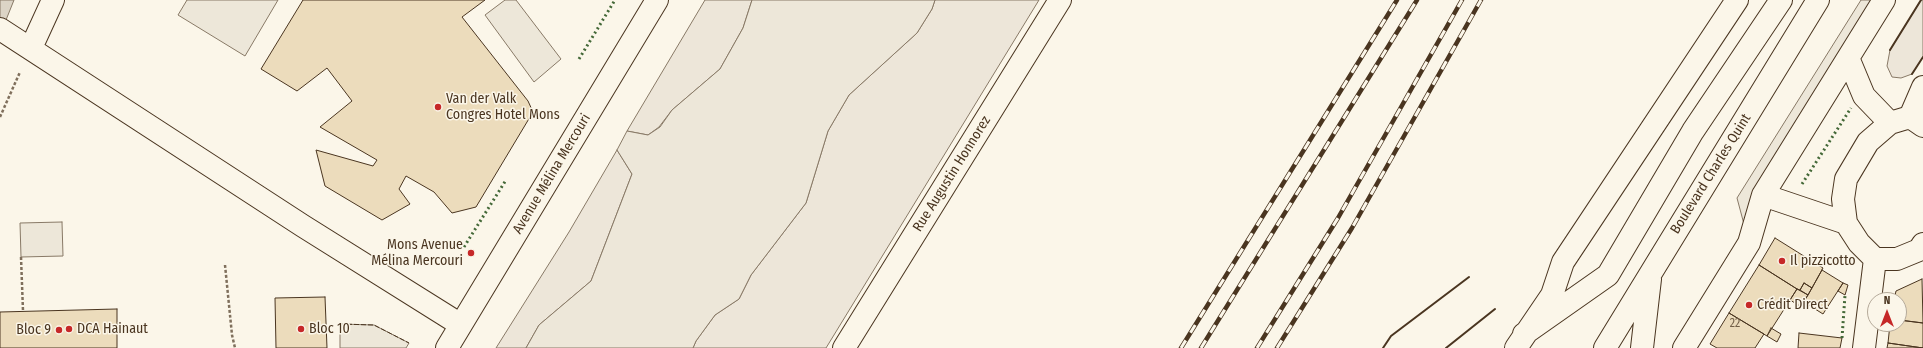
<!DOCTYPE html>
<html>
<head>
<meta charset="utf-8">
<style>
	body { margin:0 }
	#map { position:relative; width:1923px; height:348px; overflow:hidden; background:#fbf6e9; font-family:"Fira Sans Condensed",sans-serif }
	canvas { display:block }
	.north { position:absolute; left:1867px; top:292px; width:40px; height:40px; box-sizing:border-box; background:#fbf6e9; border:1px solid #b4a999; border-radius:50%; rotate:0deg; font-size:11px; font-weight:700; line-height:16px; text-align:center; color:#4a3520 }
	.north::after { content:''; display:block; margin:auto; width:14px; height:18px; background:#c62828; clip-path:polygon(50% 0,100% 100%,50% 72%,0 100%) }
</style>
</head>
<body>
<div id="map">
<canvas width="1923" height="348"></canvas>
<div class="north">N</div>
</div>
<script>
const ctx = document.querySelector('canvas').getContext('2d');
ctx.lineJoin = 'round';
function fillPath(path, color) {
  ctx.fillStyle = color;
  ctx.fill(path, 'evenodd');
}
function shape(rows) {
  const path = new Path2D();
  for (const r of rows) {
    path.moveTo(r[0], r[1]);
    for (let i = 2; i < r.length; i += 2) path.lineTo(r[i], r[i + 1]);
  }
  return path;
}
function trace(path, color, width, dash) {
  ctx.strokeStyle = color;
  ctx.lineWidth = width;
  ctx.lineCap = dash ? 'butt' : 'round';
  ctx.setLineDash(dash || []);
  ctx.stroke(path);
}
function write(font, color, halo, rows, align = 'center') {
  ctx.font = font + ' "Fira Sans Condensed",sans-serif';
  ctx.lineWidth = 3;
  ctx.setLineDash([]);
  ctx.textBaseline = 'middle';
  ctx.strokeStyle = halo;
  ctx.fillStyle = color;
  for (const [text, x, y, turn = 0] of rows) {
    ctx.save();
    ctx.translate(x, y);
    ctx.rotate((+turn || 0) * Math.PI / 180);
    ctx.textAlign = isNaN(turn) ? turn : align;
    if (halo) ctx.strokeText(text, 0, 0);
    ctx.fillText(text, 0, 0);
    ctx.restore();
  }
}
const green = shape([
	[705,0,752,0,743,28,720,69,672,110,659,127,648,135,627,131,705,0],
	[935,0,1039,0,826,348,693,348,696,341,715,315,739,299,751,275,806,203,828,131,849,95,917,33,932,9,935,0],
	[1921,0,1923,0,1923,57,1912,74,1901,78,1892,77,1887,66,1890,50,1921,0],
	[617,150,632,174,591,281,539,325,526,348,496,348,569,232,617,150]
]);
const parking = shape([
	[187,0,278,0,245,56,178,15,187,0],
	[505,0,516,0,561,59,534,82,485,15,505,0],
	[752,0,935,0,932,9,917,33,849,95,828,131,806,203,751,275,739,299,715,315,696,341,693,348,526,348,539,325,591,281,632,174,617,150,627,131,648,135,660,127,672,110,720,69,743,28,752,0],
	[1861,0,1884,0,1749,243,1737,198,1861,0],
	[62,222,63,256,21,257,20,223,62,222],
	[340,324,374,325,409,343,406,348,340,348,340,324]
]);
const water = shape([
	[0,0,14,0,0,35,0,0]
]);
const building = shape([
	[303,0,485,0,462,17,528,101,533,112,476,207,452,213,434,192,406,176,399,189,410,204,382,220,325,186,316,150,373,166,377,160,320,127,352,101,327,68,297,91,261,69,303,0],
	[1775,238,1823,268,1812,288,1804,283,1800,290,1797,289,1759,265,1775,238],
	[1759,265,1797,289,1767,336,1729,313,1759,265],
	[1822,270,1843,283,1823,314,1804,302,1822,270],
	[1922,279,1923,323,1899,320,1899,300,1894,300,1896,291,1922,279],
	[1804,283,1812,288,1808,295,1800,290,1804,283],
	[1843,283,1848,285,1845,295,1838,291,1843,283],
	[1797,289,1808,295,1800,306,1790,300,1797,289],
	[325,297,327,348,276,348,275,298,325,297],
	[117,309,117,348,0,348,0,312,117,309],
	[1729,313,1764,334,1755,348,1717,348,1710,344,1729,313],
	[1899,320,1923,323,1923,348,1888,343,1890,324,1899,324,1899,320],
	[1771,328,1781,334,1777,342,1767,336,1771,328],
	[1799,333,1842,338,1840,348,1798,348,1799,333],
	[1888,343,1923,348,1887,348,1888,343]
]);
const path = shape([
	[0,117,20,72],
	[21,257,23,311],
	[225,265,232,335,235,348]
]);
const minor = shape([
	[0,29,303,226,461,325],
	[31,48,53,0],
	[1849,60,1864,96,1890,123],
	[1910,117,1923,87],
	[1923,126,1910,117,1890,123,1868,142,1846,179,1843,199,1846,223,1859,243,1875,259,1897,259,1919,250,1923,244],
	[1763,195,1846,223],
	[1524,334,1608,275,1693,131,1781,0],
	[447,348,657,0],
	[844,348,1060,0],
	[1516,348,1552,295,1563,262,1737,0],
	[1684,348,1749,243,1763,195,1884,0],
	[1864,348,1875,259]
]);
const highway = shape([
	[1605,348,1818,0],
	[1642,348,1650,279]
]);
const rail = shape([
	[1181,348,1397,0],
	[1201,348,1417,0],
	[1257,348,1338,218,1462,0],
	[1277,348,1352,228,1481,0]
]);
const hedge = shape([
	[579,59,615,0],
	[1802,184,1851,108],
	[464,247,506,180],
	[1842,338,1845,295]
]);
const fence = shape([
	[340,324,374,325,409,343]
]);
const wall = shape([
	[1890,50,1921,0],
	[1912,74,1923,57],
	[1383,348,1391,336,1469,277],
	[1446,348,1495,309]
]);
const markers = [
	[438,107,4,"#c62828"],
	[471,253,4,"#c62828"],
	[1782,261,4,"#c62828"],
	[1749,305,4,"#c62828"],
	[69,329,4,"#c62828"],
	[301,329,4,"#c62828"],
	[59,330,4,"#c62828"]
];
const numberNames = [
	["22",1735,324]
];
const poiNames = [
	["Van der Valk",446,99],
	["Congres Hotel Mons",446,115],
	["Mons Avenue",463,245,"right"],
	["Mélina Mercouri",463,261,"right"],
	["Il pizzicotto",1790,261],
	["Crédit Direct",1757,305],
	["DCA Hainaut",77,329],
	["Bloc 10",309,329],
	["Bloc 9",51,330,"right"]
];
const streetNames = [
	["Avenue Mélina Mercouri",552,174,-59],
	["Rue Augustin Honnorez",952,174,-58],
	["Boulevard Charles Quint",1711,174,-58]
];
fillPath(green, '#ede6d9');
trace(green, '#887966', 1);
fillPath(parking, '#ede7d9');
trace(parking, '#887966', 1);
fillPath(water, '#dcd4c6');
trace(water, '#887966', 1);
fillPath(building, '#ecdcbc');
trace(building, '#4a3520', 1);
trace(minor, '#4a3520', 24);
trace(highway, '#4a3520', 24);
trace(path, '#7f6f5c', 2.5, [3, 2]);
trace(minor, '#fbf6e9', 22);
trace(highway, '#fbf6e9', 22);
trace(rail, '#4a3520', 4.5);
trace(rail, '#fbf6e9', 3, [9]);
trace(hedge, '#436837', 3, [2, 3]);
trace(fence, '#4a3520', 1, [5, 2]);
trace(wall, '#4a3520', 2);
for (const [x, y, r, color] of markers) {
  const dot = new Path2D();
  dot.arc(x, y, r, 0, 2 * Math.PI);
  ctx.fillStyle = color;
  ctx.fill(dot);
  trace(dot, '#fbf6e9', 1.5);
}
write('12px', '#725f47', null, numberNames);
write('14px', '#4a3520', '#fbf6e9', poiNames, 'left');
write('14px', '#4a3520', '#fbf6e9', streetNames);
</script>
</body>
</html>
